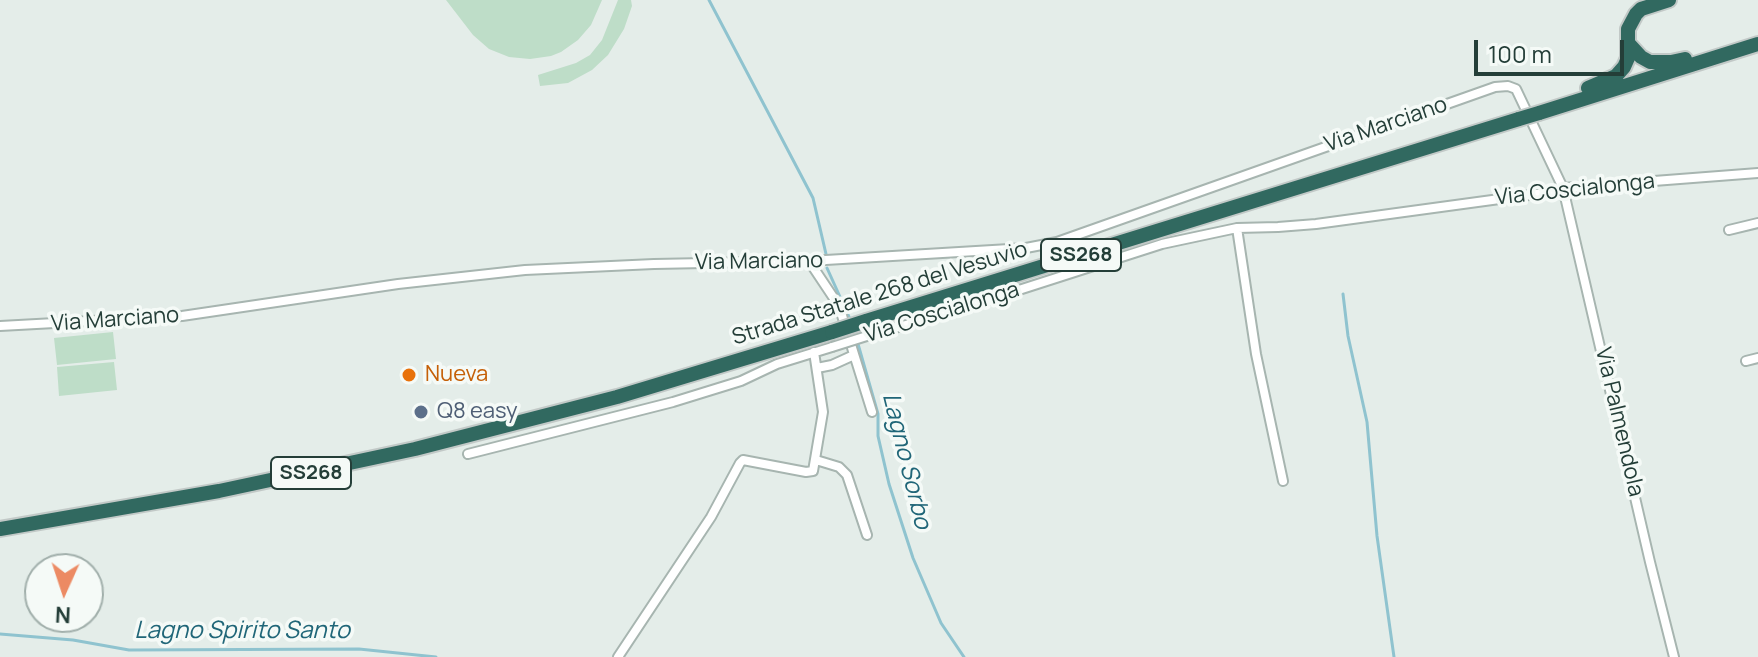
<!DOCTYPE html>
<html>
<head>
<meta charset="utf-8">
<style>
	body { margin:0 }
	#map { position:relative; width:1758px; height:657px; overflow:hidden; background:#e4ede9; font-family:Manrope,sans-serif }
	canvas { display:block }
	.north { position:absolute; left:24px; top:553px; width:80px; height:80px; box-sizing:border-box; background:#f5faf7; border:2px solid #a1afab; border-radius:50%; rotate:183deg; font-size:22px; font-weight:700; line-height:32px; text-align:center; color:#243e38 }
	.north::after { content:''; display:block; margin:auto; width:28px; height:36px; background:#ec8a63; clip-path:polygon(50% 0,100% 100%,50% 72%,0 100%) }
	.scale { position:absolute; left:1474px; top:40px; width:150px; height:36px; box-sizing:border-box; border:4px solid #243e38; border-top:0; padding-left:10px; font-size:24px; line-height:28px; white-space:nowrap; color:#243e38; -webkit-text-stroke:6px #f5faf7; paint-order:stroke }
</style>
</head>
<body>
<div id="map">
<canvas width="1758" height="657"></canvas>
<div class="north">N</div>
<div class="scale">100 m</div>
</div>
<script>
const ctx = document.querySelector('canvas').getContext('2d');
ctx.lineJoin = 'round';
function fillPath(path, color) {
  ctx.fillStyle = color;
  ctx.fill(path, 'evenodd');
}
function shape(rows) {
  const path = new Path2D();
  for (const r of rows) {
    path.moveTo(r[0], r[1]);
    for (let i = 2; i < r.length; i += 2) path.lineTo(r[i], r[i + 1]);
  }
  return path;
}
function trace(path, color, width, dash) {
  ctx.strokeStyle = color;
  ctx.lineWidth = width;
  ctx.lineCap = dash ? 'butt' : 'round';
  ctx.setLineDash(dash || []);
  ctx.stroke(path);
}
function write(font, color, halo, rows, align = 'center') {
  ctx.font = font + ' Manrope,sans-serif';
  ctx.lineWidth = 7;
  ctx.setLineDash([]);
  ctx.textBaseline = 'middle';
  ctx.strokeStyle = halo;
  ctx.fillStyle = color;
  for (const [text, x, y, turn = 0] of rows) {
    ctx.save();
    ctx.translate(x, y);
    ctx.rotate((+turn || 0) * Math.PI / 180);
    ctx.textAlign = isNaN(turn) ? turn : align;
    if (halo) ctx.strokeText(text, 0, 0);
    ctx.fillText(text, 0, 0);
    ctx.restore();
  }
}
const green = shape([
	[446,0,602,0,591,25,578,40,561,52,551,56,530,59,509,57,489,49,473,35],
	[618,0,631,0,632,6,624,29,608,55,592,70,568,83,540,86,538,75,576,63,590,55,602,40],
	[113,332,116,359,57,365,54,338],
	[114,362,117,390,59,396,57,367]
]);
const stream = shape([
	[709,0,813,198,826,254],
	[827,268,850,319],
	[1343,294,1348,336,1367,422,1377,536,1394,657],
	[854,330,878,414,878,436,889,484,913,558,941,623,964,657],
	[0,634,73,640,129,650,359,649,436,657]
]);
const street = shape([
	[1237,228,1256,354,1283,481],
	[1729,230,1758,223],
	[809,261,839,306,872,412],
	[0,326,182,316,398,284,525,270,654,264,809,261,1026,248,1057,242,1495,87,1508,86,1516,89,1563,188,1650,562,1674,657],
	[870,335,941,315,1162,244,1237,228,1278,227,1316,224,1551,192,1563,188,1758,173],
	[1746,361,1758,358],
	[817,368,832,365,854,355],
	[468,454,673,402,741,381,777,364,832,347],
	[816,460,839,467,847,475,867,535],
	[618,657,711,517,740,463,743,460,806,472,813,471,823,412,814,352]
]);
const highway = shape([
	[1629,44,1641,57,1650,62,1671,62,1685,59],
	[1588,88,1616,76,1624,67,1628,58,1628,29,1636,14,1641,9,1669,0],
	[1539,113,1758,44],
	[866,321,1519,119],
	[0,529,219,491,415,449,617,397,832,332]
]);
const streetBridge = shape([
	[832,347,870,335]
]);
const highwayBridge = shape([
	[1519,119,1539,113],
	[832,332,866,321]
]);
const markers = [
	[409,375,8,"#e8710a"],
	[421,412,8,"#5c6f8a"]
];
const shields = [
	[1081,255,80],
	[311,473,80]
];
const shieldNames = [
	["SS268",1081,255],
	["SS268",311,473]
];
const streetNames = [
	["Via Marciano",1386,125,-19],
	["Via Coscialonga",1575,190,-6],
	["Via Marciano",759,262,-1],
	["Strada Statale 268 del Vesuvio",880,294,-17],
	["Via Coscialonga",942,313,-17],
	["Via Marciano",115,320,-4],
	["Via Palmendola",1619,422,77]
];
const foodNames = [
	["Nueva",425,375]
];
const serviceNames = [
	["Q8 easy",437,412]
];
const waterNames = [
	["Lagno Sorbo",906,461,76],
	["Lagno Spirito Santo",242,631]
];
fillPath(green, '#beddc8');
trace(stream, '#8fc3cf', 3);
trace(street, '#a7b5b0', 12);
trace(highway, '#c2c9c7', 18);
trace(street, '#fff', 8);
trace(highway, '#316960', 14);
trace(streetBridge, '#a7b5b0', 12, []);
trace(highwayBridge, '#c2c9c7', 18, []);
trace(streetBridge, '#fff', 8);
trace(highwayBridge, '#316960', 14);
for (const [x, y, r, color] of markers) {
  const dot = new Path2D();
  dot.arc(x, y, r, 0, 2 * Math.PI);
  ctx.fillStyle = color;
  ctx.fill(dot);
  trace(dot, '#f5faf7', 3);
}
for (const [x, y, w] of shields) {
  const box = new Path2D();
  box.roundRect(x - w / 2, y - 16, w, 32, 6);
  ctx.fillStyle = '#f5faf7';
  ctx.fill(box);
  trace(box, '#243e38', 2);
}
write('bold 20px', '#243e38', null, shieldNames);
write('22px', '#243e38', '#f5faf7', streetNames);
write('22px', '#c56008', '#f5faf7', foodNames, 'left');
write('22px', '#4e5e75', '#f5faf7', serviceNames, 'left');
write('italic 24px', '#206678', '#f5faf7', waterNames);
</script>
</body>
</html>
